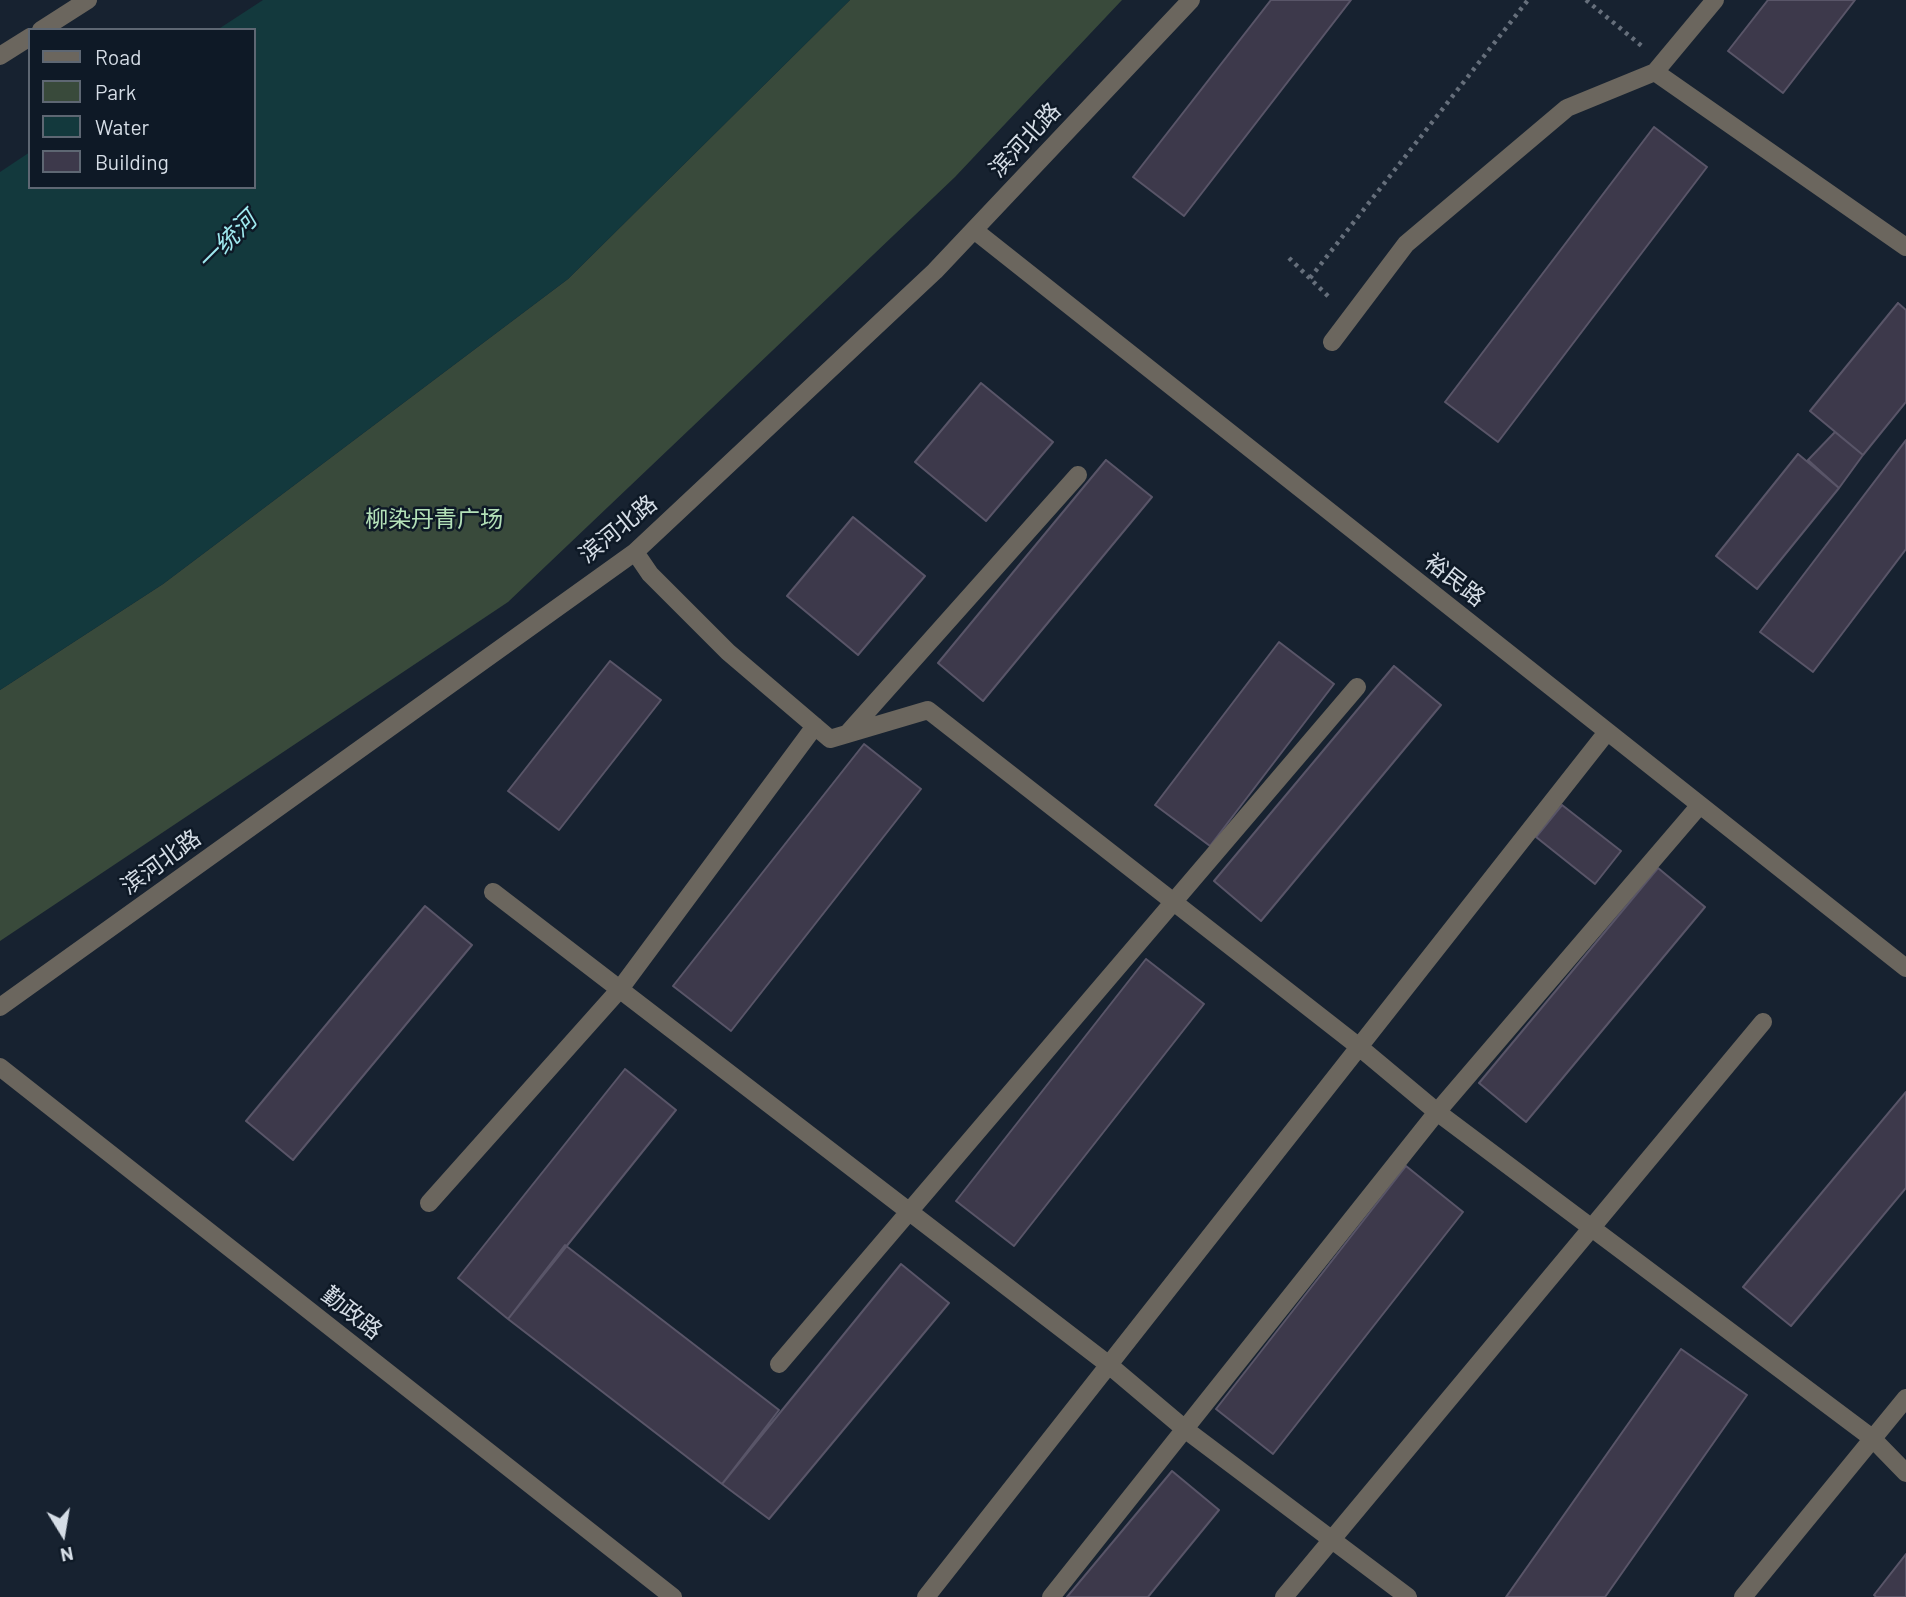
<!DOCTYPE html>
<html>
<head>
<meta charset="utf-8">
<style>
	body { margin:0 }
	#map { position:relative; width:1906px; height:1597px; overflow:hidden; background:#172230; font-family:Barlow,sans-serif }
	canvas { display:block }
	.legend { position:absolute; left:28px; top:28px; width:228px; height:161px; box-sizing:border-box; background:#0e1926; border:2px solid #5e6773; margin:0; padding:9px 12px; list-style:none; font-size:21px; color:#d5dde6 }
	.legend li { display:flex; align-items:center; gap:14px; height:35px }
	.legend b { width:35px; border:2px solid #5e6773 }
	.north { position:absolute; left:28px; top:1499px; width:70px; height:70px; -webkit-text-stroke:5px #0e1926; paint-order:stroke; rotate:169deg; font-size:19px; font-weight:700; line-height:28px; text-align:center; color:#d5dde6 }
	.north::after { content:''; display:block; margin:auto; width:24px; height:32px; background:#d5dde6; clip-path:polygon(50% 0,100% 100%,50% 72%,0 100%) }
</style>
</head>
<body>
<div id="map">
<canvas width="1906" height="1597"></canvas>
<ul class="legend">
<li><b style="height:9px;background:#6b665e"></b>Road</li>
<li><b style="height:19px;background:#394a3b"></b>Park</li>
<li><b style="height:19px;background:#13393d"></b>Water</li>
<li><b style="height:19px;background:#3d394b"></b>Building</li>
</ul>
<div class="north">N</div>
</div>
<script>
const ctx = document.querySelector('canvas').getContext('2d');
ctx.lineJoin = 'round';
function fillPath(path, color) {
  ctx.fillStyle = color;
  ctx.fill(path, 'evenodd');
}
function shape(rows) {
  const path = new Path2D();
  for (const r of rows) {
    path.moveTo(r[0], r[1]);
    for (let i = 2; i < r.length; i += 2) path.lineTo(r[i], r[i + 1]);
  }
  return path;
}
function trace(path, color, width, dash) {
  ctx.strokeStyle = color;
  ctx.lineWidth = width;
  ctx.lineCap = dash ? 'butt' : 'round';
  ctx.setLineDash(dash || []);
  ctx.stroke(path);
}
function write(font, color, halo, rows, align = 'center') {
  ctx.font = font + ' Barlow,"Noto Sans SC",sans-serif';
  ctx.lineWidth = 5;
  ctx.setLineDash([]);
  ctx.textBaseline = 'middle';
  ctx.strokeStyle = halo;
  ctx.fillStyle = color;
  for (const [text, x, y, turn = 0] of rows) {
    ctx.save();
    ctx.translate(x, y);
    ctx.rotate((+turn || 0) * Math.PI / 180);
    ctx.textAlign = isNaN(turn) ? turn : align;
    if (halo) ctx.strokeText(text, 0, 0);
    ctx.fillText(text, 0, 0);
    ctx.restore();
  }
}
const green = shape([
	[850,0,1122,0,955,177,508,602,0,941,0,690,163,584,568,279]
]);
const water = shape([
	[263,0,850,0,568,279,163,584,0,690,0,172,30,152,30,187,254,187,254,30,217,30]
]);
const building = shape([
	[1271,0,1351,0,1184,216,1133,177,1271,0],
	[1768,0,1855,0,1783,93,1728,51,1768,0],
	[1654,127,1707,167,1498,442,1445,402,1654,127],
	[1898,303,1906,310,1906,402,1863,455,1810,411,1898,303],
	[981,383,1053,442,986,521,915,462,981,383],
	[1835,432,1863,455,1839,488,1808,460,1835,432],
	[1906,440,1906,549,1813,672,1760,632,1906,440],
	[1798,454,1839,488,1757,589,1716,556,1798,454],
	[1106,460,1152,497,983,701,938,663,1106,460],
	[853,517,925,576,858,655,787,596,853,517],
	[1279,642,1334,684,1210,846,1155,805,1279,642],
	[610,661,661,700,559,830,508,791,610,661],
	[1394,666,1441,705,1261,921,1214,881,1394,666],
	[864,744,921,789,731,1031,673,986,864,744],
	[1562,805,1621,851,1595,884,1536,837,1562,805],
	[1658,868,1705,907,1526,1122,1479,1083,1658,868],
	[425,906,472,945,293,1160,246,1121,425,906],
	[1146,959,1204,1004,1014,1246,956,1201,1146,959],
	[625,1069,676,1110,508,1319,458,1278,625,1069],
	[1906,1092,1906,1188,1791,1326,1743,1287,1906,1092],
	[1406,1166,1463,1212,1273,1454,1216,1409,1406,1166],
	[565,1245,779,1410,722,1484,508,1319,565,1245],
	[901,1264,949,1303,769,1519,722,1484,901,1264],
	[1681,1349,1747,1395,1605,1597,1506,1597,1681,1349],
	[1172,1471,1219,1510,1148,1597,1067,1597,1172,1471],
	[1906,1554,1906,1597,1876,1597,1874,1595,1906,1554]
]);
const path = shape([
	[1586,0,1643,47],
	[1289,258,1330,298],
	[1310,278,1528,0]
]);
const minor = shape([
	[41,30,88,0],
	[0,56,30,37],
	[1655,72,1906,247],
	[974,230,1906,968],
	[1332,342,1406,244,1567,108,1655,72,1715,0],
	[635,552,650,574,728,652,830,739,928,710,1358,1046,1437,1112,1872,1438,1906,1473],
	[847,734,1078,475],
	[493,892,1109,1365,1186,1430,1408,1597],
	[0,1007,635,552,935,271,1191,0],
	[0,1067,673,1597],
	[429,1203,620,989,815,726],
	[779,1364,1357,687],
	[926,1597,1607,732],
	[1051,1597,1437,1112,1700,805],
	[1284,1597,1763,1022],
	[1743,1597,1906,1398]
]);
const streetNames = [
	["滨河北路",1025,140,-47],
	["滨河北路",618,529,-39],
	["裕民路",1455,580,38],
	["滨河北路",161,862,-36],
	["勤政路",352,1313,38]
];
const parkNames = [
	["柳染丹青广场",434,519]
];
const waterNames = [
	["一统河",227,241,-45]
];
fillPath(green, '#394a3b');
fillPath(water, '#13393d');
fillPath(building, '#3d394b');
trace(building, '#595568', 2);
trace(path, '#666f7b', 4.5, [3.5, 5]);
trace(minor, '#6b665e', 18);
write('23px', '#d5dde6', '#0e1926', streetNames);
write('23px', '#b3e1b8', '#0e1926', parkNames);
write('italic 24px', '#9fe9ef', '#0e1926', waterNames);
</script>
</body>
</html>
